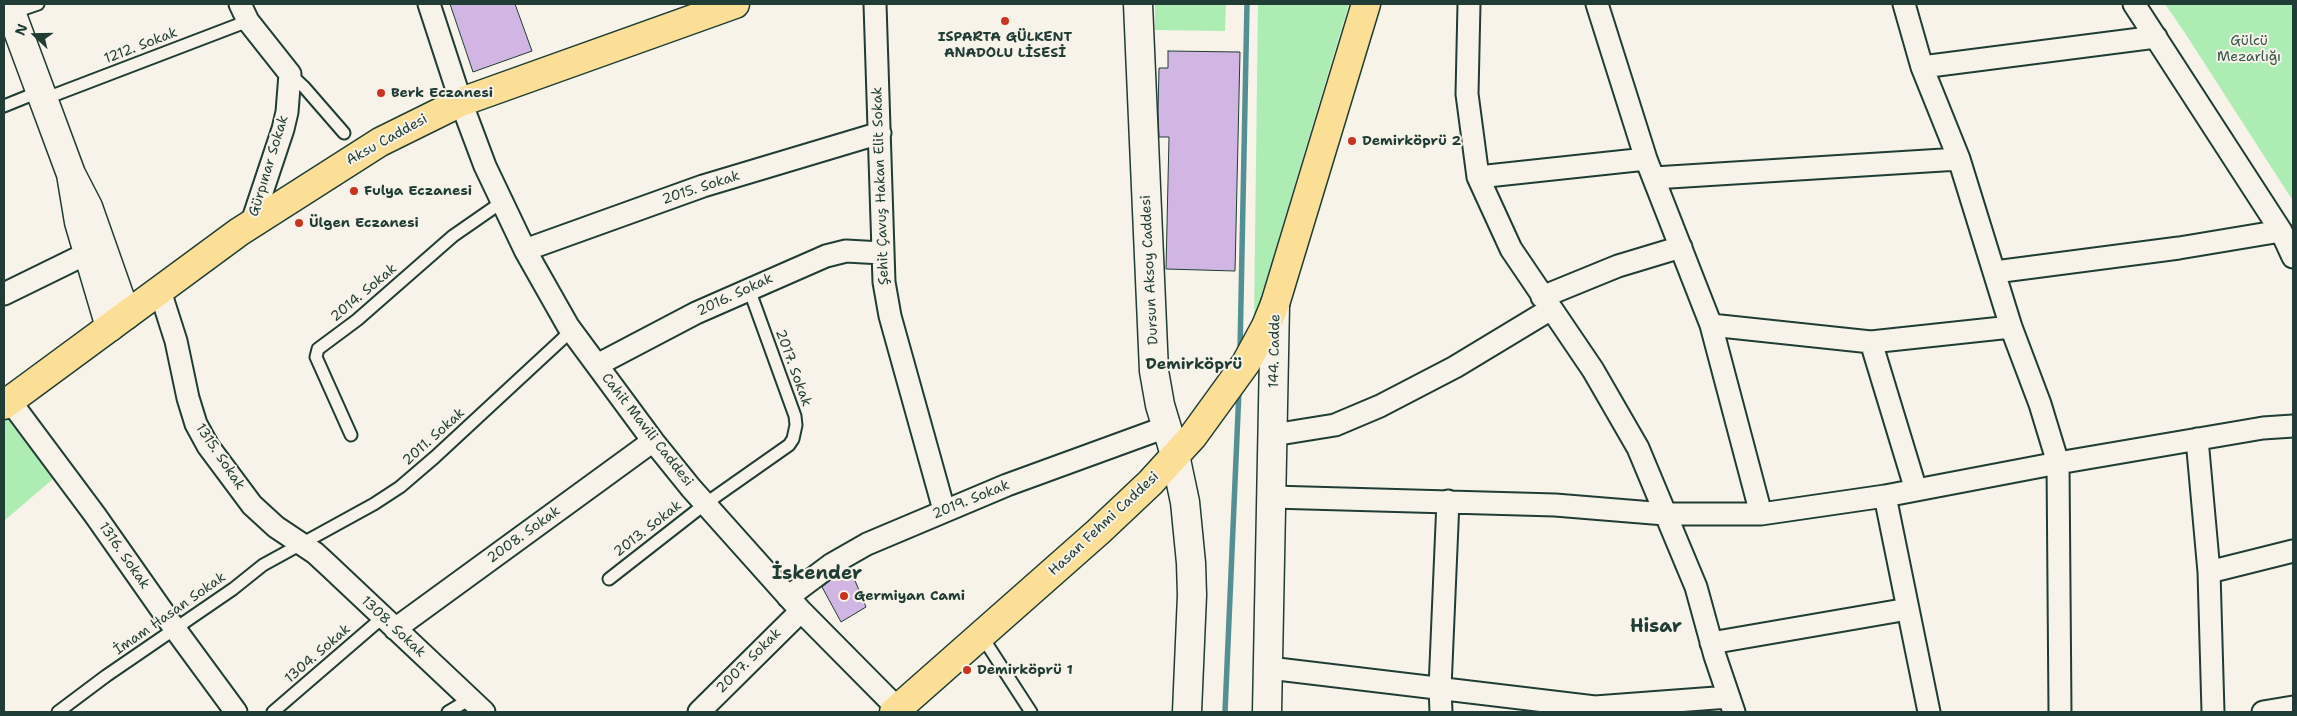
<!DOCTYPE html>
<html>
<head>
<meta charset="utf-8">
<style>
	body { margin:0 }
	#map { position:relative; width:2297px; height:716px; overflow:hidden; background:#f7f3e8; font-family:"Shantell Sans",sans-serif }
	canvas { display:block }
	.frame { position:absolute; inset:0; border:5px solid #1f3d34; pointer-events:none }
	.north { position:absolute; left:10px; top:10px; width:50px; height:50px; -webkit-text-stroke:4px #f7f3e8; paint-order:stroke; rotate:291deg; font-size:14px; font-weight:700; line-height:20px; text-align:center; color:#1f3d34 }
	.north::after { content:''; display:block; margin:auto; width:18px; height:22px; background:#1f3d34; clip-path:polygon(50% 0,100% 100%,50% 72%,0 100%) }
</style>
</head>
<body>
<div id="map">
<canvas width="2297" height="716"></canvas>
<div class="frame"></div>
<div class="north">N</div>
</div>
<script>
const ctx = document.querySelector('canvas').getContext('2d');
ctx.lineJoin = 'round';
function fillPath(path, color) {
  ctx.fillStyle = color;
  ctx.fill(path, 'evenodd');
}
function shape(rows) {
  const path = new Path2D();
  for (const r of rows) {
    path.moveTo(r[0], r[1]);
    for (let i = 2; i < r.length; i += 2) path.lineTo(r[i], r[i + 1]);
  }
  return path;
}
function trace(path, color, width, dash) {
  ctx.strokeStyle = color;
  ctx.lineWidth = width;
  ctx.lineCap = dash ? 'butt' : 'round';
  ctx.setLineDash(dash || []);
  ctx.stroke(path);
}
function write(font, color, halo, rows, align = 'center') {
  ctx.font = font + ' "Shantell Sans",sans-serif';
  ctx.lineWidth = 4;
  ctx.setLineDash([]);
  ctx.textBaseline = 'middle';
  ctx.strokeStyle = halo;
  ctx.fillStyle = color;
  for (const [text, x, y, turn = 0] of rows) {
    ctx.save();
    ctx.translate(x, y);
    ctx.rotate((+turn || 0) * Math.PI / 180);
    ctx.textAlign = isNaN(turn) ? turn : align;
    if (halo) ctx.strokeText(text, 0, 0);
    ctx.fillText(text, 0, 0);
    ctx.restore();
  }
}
const green = shape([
	[1155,4,1226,4,1225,31,1155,30],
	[1258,4,1349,4,1254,320],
	[2165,4,2293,4,2293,201,2185,33],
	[4,414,53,479,4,521]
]);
const stream = shape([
	[1240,350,1247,4],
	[1225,712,1239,390]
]);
const building = shape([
	[450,4,515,4,532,51,473,72,450,4],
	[1168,51,1240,52,1235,271,1166,269,1169,137,1159,137,1158,112,1159,68,1168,68,1168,51],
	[851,571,866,607,841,622,822,587,832,579,851,571]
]);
const lane = shape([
	[12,13,38,4],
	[290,74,304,87,344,133],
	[44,99,248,21],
	[4,106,41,91],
	[351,435,316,357,318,349,357,320,453,236,502,202],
	[609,579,705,504,789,445,793,439,796,425,795,416,749,289],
	[981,635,1031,712],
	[58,712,106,676,233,589,263,565,374,504,400,487,435,457,571,331],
	[273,712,382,618],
	[448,712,470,699]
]);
const street = shape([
	[240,4,248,21,290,74,287,112,283,129,251,225],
	[429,4,461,102,485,166,525,250,568,326,653,441,691,488,801,611,901,712],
	[875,4,884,282,890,316,944,510],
	[1469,4,1467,94,1478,177,1511,249,1593,370,1638,448,1696,587,1715,656,1734,712],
	[1597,4,1646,159,1711,325,1761,514],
	[1904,4,1922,67,1959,159,2011,327,2040,404,2058,463,2060,712],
	[2134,4,2281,231,2293,257],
	[1922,67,2156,37],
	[1478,177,1646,159],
	[1654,178,1959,159],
	[525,250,703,186,880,133],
	[1995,272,2179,248,2281,231],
	[160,291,176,341,188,398,196,424,208,446,252,505,276,527,315,553,328,565,484,712],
	[4,294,100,247],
	[1542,297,1618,266,1681,247],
	[1711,325,1871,342,2011,327],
	[1871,342,1916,490],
	[597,365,696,313,826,256,846,251,882,253],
	[10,401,95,515,175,629,236,712],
	[1273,435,1335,425,1380,406,1455,367,1551,309],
	[2197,439,2209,572,2213,712],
	[1885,496,1929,712],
	[1272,497,1555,505,1665,514,1761,514,1885,496,2058,463,2263,428,2293,426],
	[2209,572,2293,551],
	[788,597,832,564,867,544,1007,485,1166,427],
	[395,629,653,441],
	[1711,643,1908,609],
	[1269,668,1595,707,1729,697],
	[699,712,801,611],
	[1441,712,1440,688,1448,501],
	[2263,712,2293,707]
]);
const secondary = shape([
	[8,4,71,174],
	[1138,4,1154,371,1160,405,1175,455,1185,502,1191,563,1192,595,1187,712],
	[110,327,79,222,71,174,88,207,126,315],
	[1267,712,1275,304]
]);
const primary = shape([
	[4,405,239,232,380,142,461,102,735,4],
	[894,712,1098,532,1150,483,1193,436,1246,363,1266,326,1275,304,1366,4]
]);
const markers = [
	[1005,21,5,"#c8321e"],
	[381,93,5,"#c8321e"],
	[1352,141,5,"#c8321e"],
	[354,191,5,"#c8321e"],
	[299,223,5,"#c8321e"],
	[844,596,5,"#c8321e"],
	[967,670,5,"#c8321e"]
];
const poiNames = [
	["ISPARTA GÜLKENT",1005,37,"center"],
	["ANADOLU LİSESİ",1005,53,"center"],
	["Berk Eczanesi",391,93],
	["Demirköprü 2",1362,141],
	["Fulya Eczanesi",364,191],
	["Ülgen Eczanesi",309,223],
	["Germiyan Cami",854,596],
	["Demirköprü 1",977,670]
];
const parkNames = [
	["Gülcü",2249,41],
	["Mezarlığı",2249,57]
];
const streetNames = [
	["1212. Sokak",141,46,-21],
	["Aksu Caddesi",387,140,-29],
	["Gürpınar Sokak",269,166,-73],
	["Şehit Çavuş Hakan Elit Sokak",881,186,-92],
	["2015. Sokak",701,188,-18],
	["Dursun Aksoy Caddesi",1150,270,-93],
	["2014. Sokak",364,293,-40],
	["2016. Sokak",735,295,-25],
	["144. Cadde",1275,351,-89],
	["2017. Sokak",793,368,70],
	["Cahit Mavili Caddesi",647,430,52],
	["2011. Sokak",434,437,-42],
	["1315. Sokak",220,457,56],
	["2019. Sokak",971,500,-22],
	["Hasan Fehmi Caddesi",1104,524,-43],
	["2013. Sokak",648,529,-38],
	["2008. Sokak",524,535,-36],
	["1316. Sokak",124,556,55],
	["İmam Hasan Sokak",170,614,-35],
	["1308. Sokak",393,627,43],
	["1304. Sokak",318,654,-41],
	["2007. Sokak",749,661,-45]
];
const quarterNames = [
	["Demirköprü",1194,365]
];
const districtNames = [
	["İskender",817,574],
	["Hisar",1656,627]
];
fillPath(green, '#adedb4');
trace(stream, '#549093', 5.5);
fillPath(building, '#d1b5e2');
trace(building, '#1f3d34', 1);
trace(lane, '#1f3d34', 15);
trace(street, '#1f3d34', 25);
trace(secondary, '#1f3d34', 31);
trace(primary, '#1f3d34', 31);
trace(lane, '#f7f3e8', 11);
trace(street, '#f7f3e8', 21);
trace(secondary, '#f7f3e8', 28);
trace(primary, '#fbdf96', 28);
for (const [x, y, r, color] of markers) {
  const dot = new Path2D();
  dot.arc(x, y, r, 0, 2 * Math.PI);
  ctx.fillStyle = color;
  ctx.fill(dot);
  trace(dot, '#f7f3e8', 2);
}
write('bold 14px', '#1f3d34', '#f7f3e8', poiNames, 'left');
write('14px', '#345747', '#f7f3e8', parkNames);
write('14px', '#1f3d34', '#f7f3e8', streetNames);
write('bold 16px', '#1f3d34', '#f7f3e8', quarterNames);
write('bold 19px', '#1f3d34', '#f7f3e8', districtNames);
</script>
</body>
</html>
